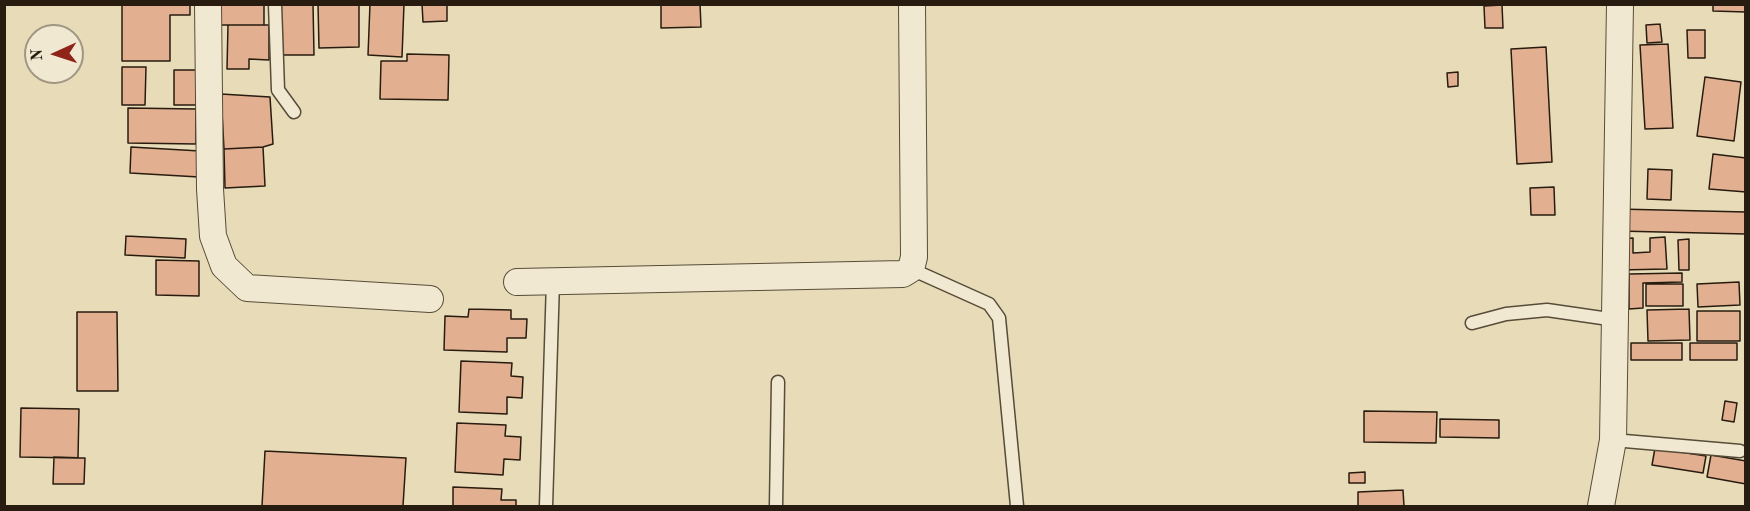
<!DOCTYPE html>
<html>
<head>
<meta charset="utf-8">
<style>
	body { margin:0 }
	#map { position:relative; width:1750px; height:511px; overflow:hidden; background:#e8dcb8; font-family:"Old Standard TT",serif }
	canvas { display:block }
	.frame { position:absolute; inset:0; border:6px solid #271c0f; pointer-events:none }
	.north { position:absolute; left:24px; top:24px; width:60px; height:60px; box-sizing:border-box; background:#f0e8d1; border:2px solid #a09683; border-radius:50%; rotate:267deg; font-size:16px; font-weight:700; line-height:24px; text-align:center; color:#271c0f }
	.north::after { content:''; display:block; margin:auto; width:21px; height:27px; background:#8f2418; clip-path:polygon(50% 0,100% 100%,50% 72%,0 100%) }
</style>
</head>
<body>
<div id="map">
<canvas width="1750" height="511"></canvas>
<div class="frame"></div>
<div class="north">N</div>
</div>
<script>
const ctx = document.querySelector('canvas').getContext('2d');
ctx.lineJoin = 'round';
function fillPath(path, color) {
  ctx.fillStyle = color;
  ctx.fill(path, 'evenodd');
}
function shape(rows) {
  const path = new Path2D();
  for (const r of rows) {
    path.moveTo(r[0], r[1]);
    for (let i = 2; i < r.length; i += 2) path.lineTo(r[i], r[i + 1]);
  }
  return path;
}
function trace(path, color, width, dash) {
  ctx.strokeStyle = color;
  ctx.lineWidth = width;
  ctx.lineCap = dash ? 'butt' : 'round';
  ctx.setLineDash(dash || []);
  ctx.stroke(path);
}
const building = shape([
	[122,4,190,4,190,15,170,15,170,61,122,61,122,4],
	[220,4,264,4,264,25,220,25,220,4],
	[280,4,313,4,314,55,280,55,280,4],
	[318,4,359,4,359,47,319,48,318,4],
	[370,4,404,4,402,57,368,55,370,4],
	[422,4,447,4,447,21,423,22,422,4],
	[661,4,700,4,701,27,661,28,661,4],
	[1713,4,1746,4,1746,12,1713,11,1713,4],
	[1502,5,1503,28,1485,28,1484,6,1502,5],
	[1660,24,1662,42,1647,43,1646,25,1660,24],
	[228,25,269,25,269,60,249,59,249,69,227,69,228,25],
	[1687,30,1705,30,1705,58,1688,58,1687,30],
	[1668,44,1673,128,1645,129,1640,45,1668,44],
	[1546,47,1552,162,1517,164,1511,49,1546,47],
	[407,54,449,55,448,100,380,99,381,61,407,61,407,54],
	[122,67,146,67,145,105,122,105,122,67],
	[174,70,198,70,198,105,174,105,174,70],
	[1458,72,1458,86,1448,87,1447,73,1458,72],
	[1705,77,1741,82,1734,141,1697,136,1705,77],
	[221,94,270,97,273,144,263,147,224,149,221,94],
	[128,108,196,109,196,144,128,143,128,108],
	[131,147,200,151,199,177,130,173,131,147],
	[263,147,265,186,225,188,224,149,263,147],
	[1713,154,1746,158,1746,192,1709,189,1713,154],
	[1648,169,1672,170,1671,200,1647,199,1648,169],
	[1554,187,1555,215,1531,215,1530,188,1554,187],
	[1618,209,1746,212,1746,234,1618,231,1618,209],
	[126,236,186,239,185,258,125,255,126,236],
	[1665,237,1667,269,1619,270,1618,239,1633,238,1633,253,1650,252,1650,238,1665,237],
	[1689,239,1689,270,1679,270,1678,240,1689,239],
	[156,260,199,261,199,296,156,295,156,260],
	[1682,273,1682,282,1643,283,1643,308,1629,309,1629,274,1682,273],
	[1739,282,1740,305,1698,307,1697,284,1739,282],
	[1646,284,1683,284,1683,306,1646,306,1646,284],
	[469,309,511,310,511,319,527,319,526,338,507,338,507,352,444,350,445,316,468,317,469,309],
	[1689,309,1690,340,1648,341,1647,310,1689,309],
	[1697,311,1740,311,1740,341,1697,341,1697,311],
	[77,312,117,312,118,391,77,391,77,312],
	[1631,343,1682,343,1682,360,1631,360,1631,343],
	[1690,343,1737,343,1737,360,1690,360,1690,343],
	[461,361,512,363,511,376,523,377,522,398,507,397,507,414,459,412,461,361],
	[1725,401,1737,403,1734,422,1722,420,1725,401],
	[21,408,79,409,78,458,20,457,21,408],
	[1364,411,1437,412,1436,443,1364,442,1364,411],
	[1440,419,1499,420,1499,438,1440,437,1440,419],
	[457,423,506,425,505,436,521,437,520,460,504,459,503,475,455,472,457,423],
	[1655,448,1706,456,1703,473,1652,465,1655,448],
	[265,451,406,458,403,506,262,506,265,451],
	[1711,455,1746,461,1746,484,1707,477,1711,455],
	[54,457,85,458,84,484,53,484,54,457],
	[1365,472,1365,483,1349,483,1349,473,1365,472],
	[453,487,502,489,501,500,516,500,516,506,453,506,453,487],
	[1403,490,1404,506,1358,506,1358,492,1403,490]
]);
const lane = shape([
	[275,4,278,90,294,112],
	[911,269,989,304,999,318,1017,506],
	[1472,323,1506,314,1547,310,1616,320],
	[1613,440,1740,451],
	[546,506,553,281],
	[776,506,778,382]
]);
const street = shape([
	[208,4,210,189,213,236,224,266,247,288,430,299],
	[517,282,903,274,911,269,914,257,912,4],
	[1601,506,1613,440,1620,4]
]);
fillPath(building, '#e2af90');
trace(building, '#271c0f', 1.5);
trace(lane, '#574c39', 15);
trace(street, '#574c39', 28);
trace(lane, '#f0e8d1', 12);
trace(street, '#f0e8d1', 26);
</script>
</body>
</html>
